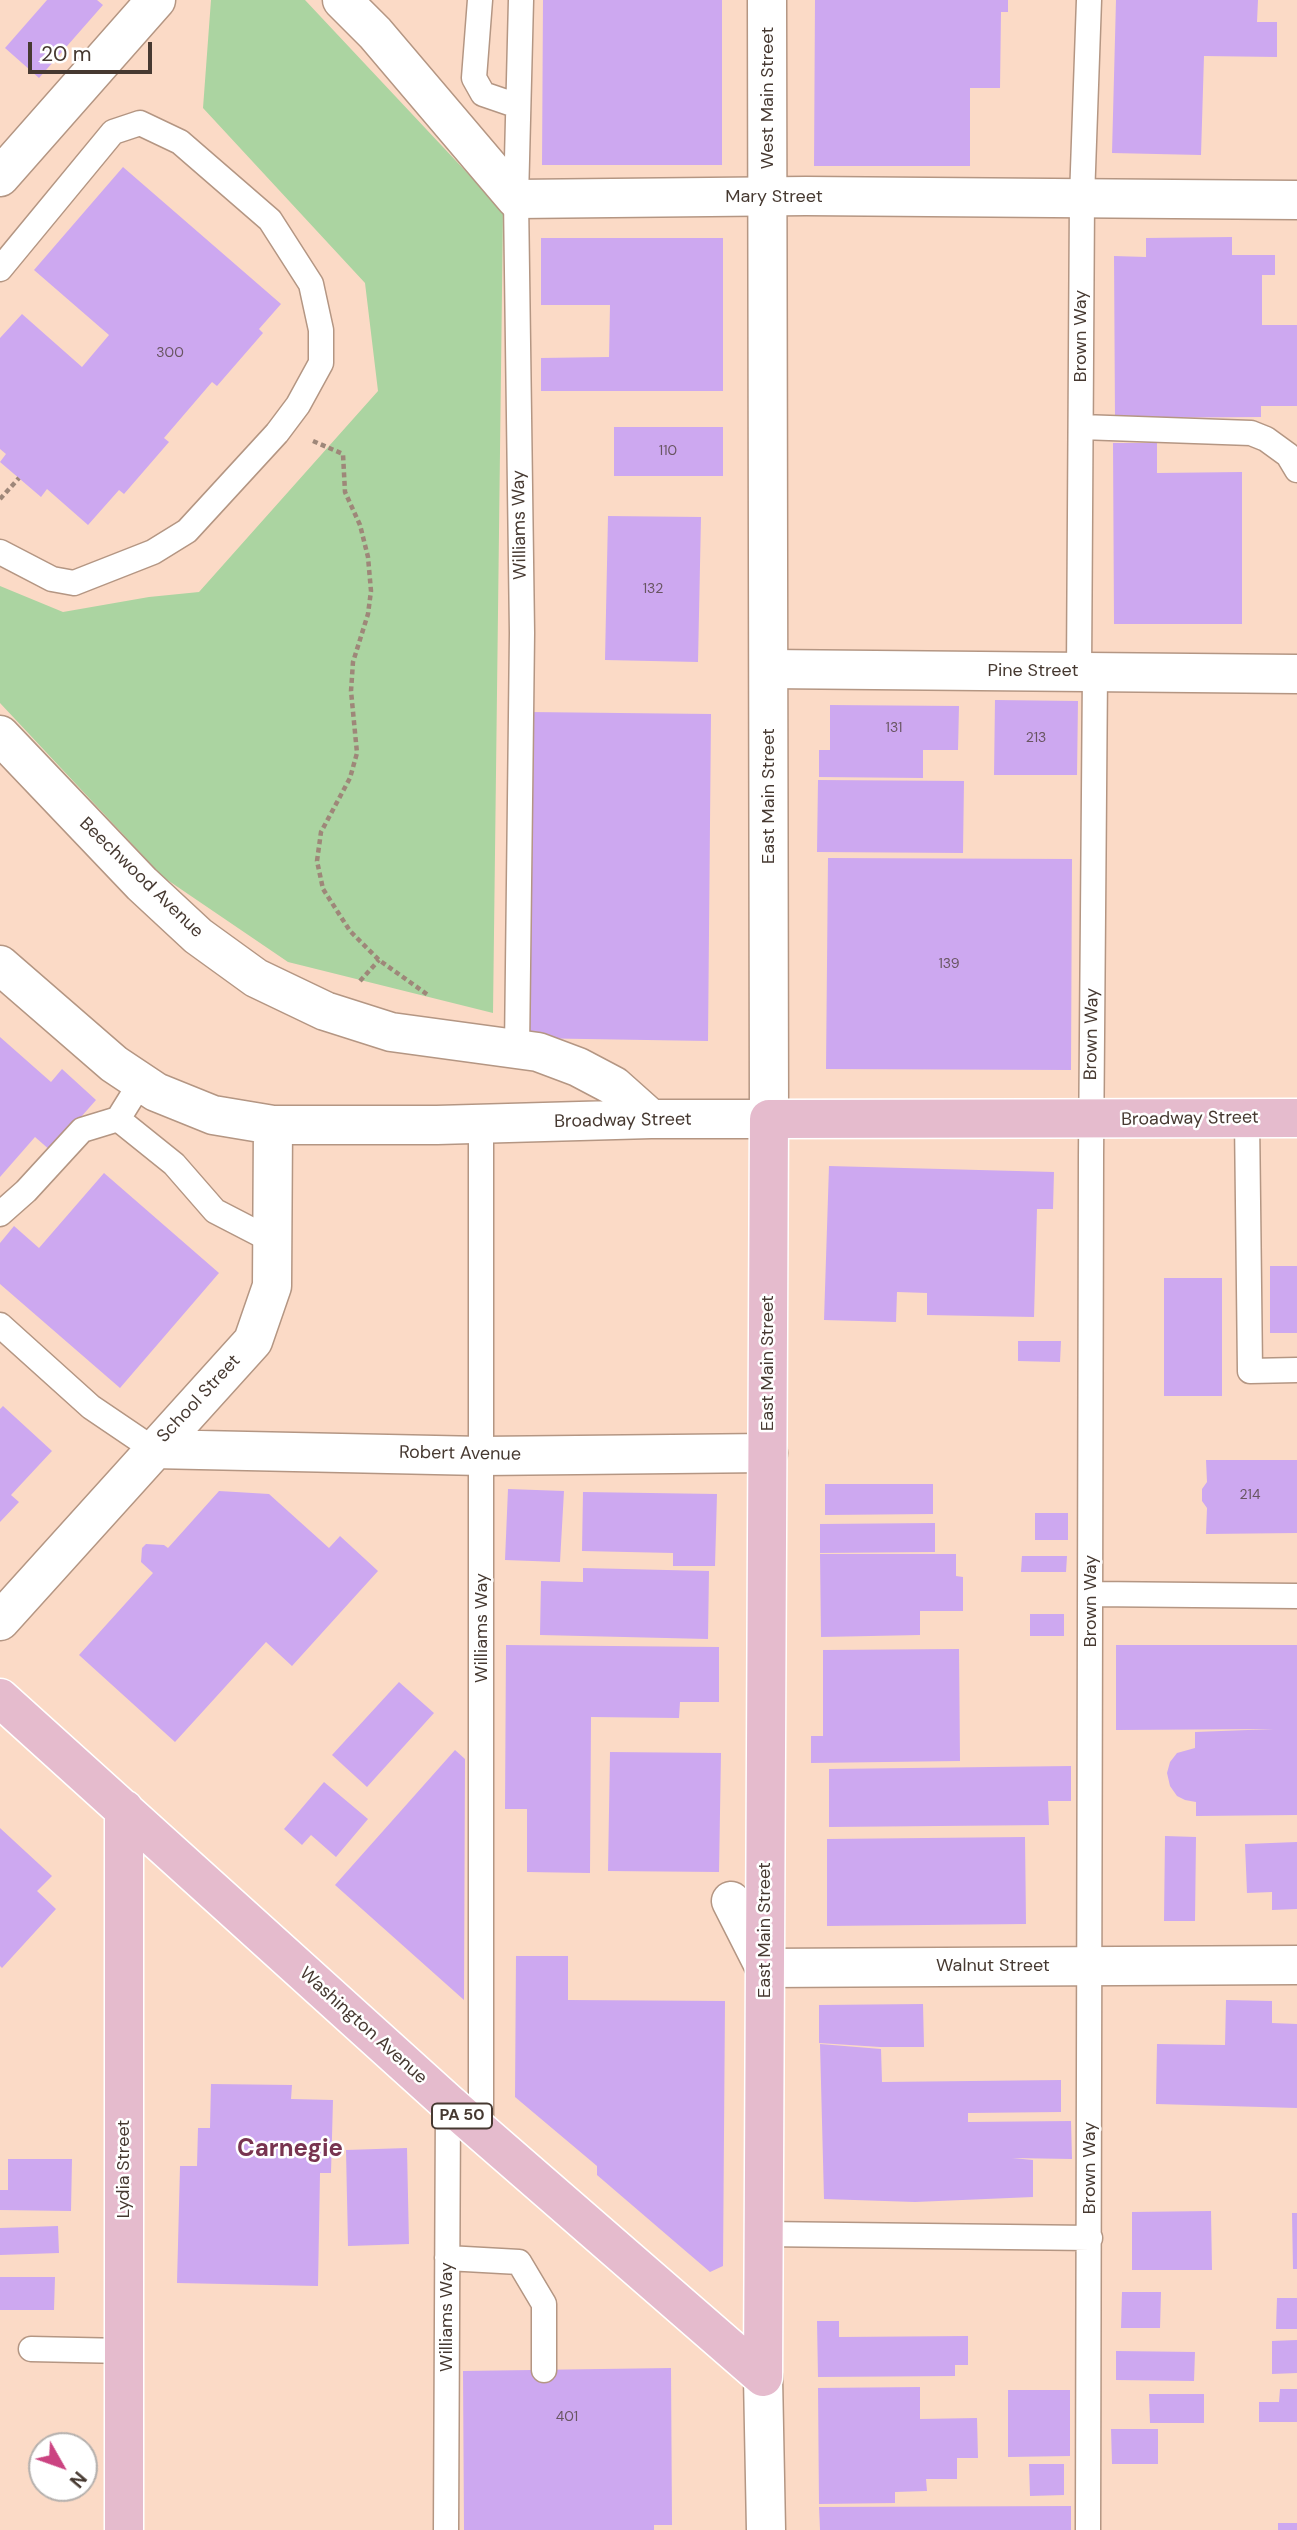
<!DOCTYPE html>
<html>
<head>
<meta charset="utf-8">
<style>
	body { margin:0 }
	#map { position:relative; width:1297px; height:2530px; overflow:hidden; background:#fbdac6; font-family:"DM Sans",sans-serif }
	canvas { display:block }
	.north { position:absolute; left:28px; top:2432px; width:70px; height:70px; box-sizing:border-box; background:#fff; border:2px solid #b5b0ad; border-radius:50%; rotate:130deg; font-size:19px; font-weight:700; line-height:28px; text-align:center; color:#463931 }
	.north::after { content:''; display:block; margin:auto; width:24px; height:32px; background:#cb4381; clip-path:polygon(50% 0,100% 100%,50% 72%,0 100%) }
	.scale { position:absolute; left:28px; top:42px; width:124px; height:32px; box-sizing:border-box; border:4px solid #463931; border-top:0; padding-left:9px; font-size:21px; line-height:24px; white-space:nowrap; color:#463931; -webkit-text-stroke:5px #fff; paint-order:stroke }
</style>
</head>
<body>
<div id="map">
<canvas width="1297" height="2530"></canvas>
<div class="north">N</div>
<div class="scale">20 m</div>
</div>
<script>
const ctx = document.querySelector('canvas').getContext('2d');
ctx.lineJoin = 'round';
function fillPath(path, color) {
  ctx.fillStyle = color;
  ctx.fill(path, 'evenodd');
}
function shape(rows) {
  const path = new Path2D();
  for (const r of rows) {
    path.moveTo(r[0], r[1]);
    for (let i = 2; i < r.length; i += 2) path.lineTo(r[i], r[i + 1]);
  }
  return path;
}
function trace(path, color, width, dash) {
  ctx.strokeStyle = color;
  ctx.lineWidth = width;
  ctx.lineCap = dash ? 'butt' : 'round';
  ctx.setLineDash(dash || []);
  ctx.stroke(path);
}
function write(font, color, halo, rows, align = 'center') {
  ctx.font = font + ' "DM Sans",sans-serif';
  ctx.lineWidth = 5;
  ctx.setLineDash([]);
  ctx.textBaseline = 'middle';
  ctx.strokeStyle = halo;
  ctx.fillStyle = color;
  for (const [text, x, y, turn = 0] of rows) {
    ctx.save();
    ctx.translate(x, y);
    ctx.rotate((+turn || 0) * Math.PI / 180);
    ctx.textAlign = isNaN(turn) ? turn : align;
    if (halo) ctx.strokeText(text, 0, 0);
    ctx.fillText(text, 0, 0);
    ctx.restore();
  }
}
const green = shape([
	[211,0,305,0,503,211,493,1013,288,962,163,877,0,703,0,586,63,612,149,597,199,592,378,391,365,283,203,108]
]);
const building = shape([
	[47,0,97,0,103,5,39,78,5,48],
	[543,0,722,0,722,165,542,165],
	[815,0,1008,0,1008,12,1001,12,1000,88,970,88,970,166,814,166],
	[1116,0,1258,0,1257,22,1277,22,1277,57,1204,56,1201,155,1112,153],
	[123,167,281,304,259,329,263,333,217,386,212,382,164,438,169,442,124,494,119,490,88,525,47,489,41,497,0,462,6,454,0,449,0,338,22,314,82,367,109,335,34,270],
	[1232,237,1232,255,1275,255,1275,275,1262,275,1262,325,1297,325,1297,406,1261,406,1261,417,1115,418,1114,256,1146,257,1146,238],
	[541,238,723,238,723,391,541,391,541,358,609,357,610,305,541,305],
	[614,427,723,427,723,476,614,476],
	[1113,443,1157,443,1157,473,1242,472,1242,624,1114,624],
	[608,516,701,517,698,662,605,660],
	[995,700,1078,701,1077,775,994,775],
	[830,705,959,706,958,750,923,750,923,778,819,777,819,750,830,750],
	[529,712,711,714,708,1041,524,1038],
	[818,780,964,781,963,853,817,852],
	[828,858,1072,859,1071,1070,826,1069],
	[0,1037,51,1082,62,1069,96,1100,51,1151,35,1137,0,1177],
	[829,1166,1054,1172,1053,1209,1037,1209,1034,1317,927,1315,927,1293,897,1292,896,1322,824,1320],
	[104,1173,219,1273,120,1388,0,1284,0,1243,14,1226,39,1248],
	[1270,1266,1297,1266,1297,1333,1270,1333],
	[1164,1278,1222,1278,1222,1396,1164,1396],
	[1018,1341,1061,1341,1060,1362,1018,1361],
	[3,1406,52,1451,11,1495,19,1502,0,1522,0,1409],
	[1206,1460,1297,1460,1297,1533,1206,1534,1207,1508,1202,1501,1202,1489,1207,1482],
	[825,1484,933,1484,933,1514,825,1515],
	[508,1489,564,1491,560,1562,505,1560],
	[219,1491,269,1494,329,1548,340,1536,378,1571,292,1666,266,1642,175,1742,79,1655,153,1573,141,1562,142,1548,146,1544,164,1545,168,1548],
	[583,1492,717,1494,715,1566,673,1566,673,1553,582,1551],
	[1035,1513,1068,1513,1068,1540,1035,1540],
	[935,1523,935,1552,820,1553,820,1524],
	[820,1554,956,1554,956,1576,963,1577,963,1611,920,1611,920,1635,821,1637],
	[1022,1556,1067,1556,1066,1572,1021,1572],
	[583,1568,709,1571,708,1639,540,1635,541,1581,583,1582],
	[1030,1614,1064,1614,1064,1636,1030,1636],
	[506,1645,719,1647,719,1702,680,1702,679,1718,591,1717,590,1873,527,1872,527,1809,505,1809],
	[1116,1645,1297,1645,1297,1815,1196,1816,1196,1802,1185,1800,1177,1796,1170,1786,1167,1773,1170,1762,1177,1753,1195,1748,1195,1732,1274,1729,1116,1730],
	[959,1649,960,1761,811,1763,811,1736,823,1736,823,1650],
	[399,1682,434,1713,367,1787,332,1755],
	[455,1750,465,1759,464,2000,335,1885],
	[610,1752,721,1753,719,1872,608,1871],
	[1071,1766,1071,1801,1048,1801,1049,1825,829,1827,829,1769],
	[324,1782,368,1819,336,1857,311,1835,302,1845,284,1829],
	[0,1828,52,1876,37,1891,56,1909,2,1968,0,1966],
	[1165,1836,1196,1837,1195,1921,1164,1921],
	[1025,1837,1026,1924,827,1926,827,1839],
	[1297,1842,1297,1909,1272,1910,1272,1892,1247,1893,1245,1844],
	[516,1956,568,1956,568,2000,725,2001,723,2266,710,2272,597,2175,597,2166,515,2097],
	[1226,2000,1272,2001,1272,2023,1297,2024,1297,2108,1156,2104,1157,2044,1225,2045],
	[923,2004,924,2047,880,2047,819,2043,819,2005],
	[820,2044,881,2049,882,2082,1061,2080,1061,2112,968,2113,968,2122,1071,2121,1072,2159,1012,2158,1033,2160,1033,2197,915,2202,824,2199],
	[211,2084,292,2085,291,2099,333,2100,331,2173,320,2173,318,2286,177,2283,180,2166,197,2166,198,2128,210,2128],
	[407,2148,409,2244,348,2246,346,2150],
	[8,2159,72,2159,71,2211,0,2210,0,2190,8,2190],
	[1211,2211,1212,2270,1132,2270,1132,2212],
	[1292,2213,1297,2213,1297,2269,1293,2269],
	[58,2226,59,2253,0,2255,0,2228],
	[0,2277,55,2277,54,2310,0,2310],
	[1122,2292,1161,2292,1160,2328,1121,2328],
	[1277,2298,1297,2298,1297,2329,1276,2329],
	[817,2321,839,2321,839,2337,968,2336,968,2365,955,2365,955,2376,818,2377],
	[1297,2340,1297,2373,1272,2374,1272,2341],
	[1116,2351,1195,2352,1194,2381,1116,2380],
	[671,2368,672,2525,654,2525,654,2530,464,2530,463,2371],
	[920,2387,920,2419,977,2418,978,2458,957,2458,957,2479,926,2479,927,2491,895,2492,895,2503,819,2504,818,2388],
	[1280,2389,1297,2389,1297,2422,1259,2422,1259,2402,1279,2402],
	[1008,2390,1070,2390,1070,2456,1008,2457],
	[1149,2394,1204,2394,1204,2423,1150,2423],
	[1111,2429,1158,2429,1158,2464,1112,2464],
	[1029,2464,1064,2464,1064,2495,1030,2496],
	[1071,2506,1071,2530,820,2530,819,2507],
	[1278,2523,1297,2523,1297,2530,1278,2530]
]);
const path = shape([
	[313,441,343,454,345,492,360,525,368,557,371,591,368,614,353,662,351,691,357,753,350,778,321,832,317,861,323,889,350,931,379,960,428,995],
	[0,499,19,478],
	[360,981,379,960]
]);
const service = shape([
	[480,0,474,78,483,94,518,106],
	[0,269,113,132,140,123,180,142,270,220,311,284,321,330,321,363,298,405,277,433,187,531,153,552,74,583,52,579,0,552],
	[1081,427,1251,433,1266,439,1288,455,1297,470],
	[1079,672,1082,198,1089,0],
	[517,1049,522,633,516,199,521,0],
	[1247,1118,1250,1371,1297,1370],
	[118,1119,141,1082],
	[481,1124,481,2132],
	[0,1214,26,1191,82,1130,118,1119,174,1164,215,1211,273,1241],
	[0,1325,91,1407,153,1449],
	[1092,1594,1297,1596],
	[763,2234,1090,2238],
	[447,2258,519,2262,544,2304,544,2370],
	[31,2349,124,2351],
	[446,2530,448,2103],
	[1088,2530,1091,1156,1095,672]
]);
const minor = shape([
	[342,0,375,33,516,199,806,196,1297,200],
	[0,177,156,0],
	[769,669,1297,674],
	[0,735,142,884,198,936,256,978,325,1011,391,1032,538,1052,578,1067,614,1086,651,1119],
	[0,965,114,1064,156,1092,213,1115,273,1125,437,1125,651,1119,769,1119],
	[153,1449,482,1456,768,1453],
	[0,1621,253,1341,272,1286,273,1125],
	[731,1901,765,1968,1297,1965]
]);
const tertiary = shape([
	[767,0,769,1119]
]);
const secondary = shape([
	[763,2377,766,2530]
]);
const primary = shape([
	[0,1698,448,2103,763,2377],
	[763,2377,769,1119,1297,1118],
	[124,2530,124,1809]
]);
const numberNames = [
	["300",170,353],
	["110",668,451],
	["132",653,589],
	["131",894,728],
	["213",1036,738],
	["139",949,964],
	["214",1250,1495],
	["401",567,2417]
];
const shields = [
	[462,2116,60]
];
const shieldNames = [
	["PA 50",462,2116]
];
const streetNames = [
	["West Main Street",768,98,-90],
	["Mary Street",774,197],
	["Brown Way",1081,336,-90],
	["Williams Way",520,525,-91],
	["Pine Street",1033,671],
	["East Main Street",769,796,-90],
	["Beechwood Avenue",141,878,44],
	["Brown Way",1092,1034,-89],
	["Broadway Street",1190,1119,-1],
	["Broadway Street",623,1121,-1],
	["East Main Street",768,1363,-90],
	["School Street",199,1399,-47],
	["Robert Avenue",460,1454,1],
	["Brown Way",1091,1601,-90],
	["Williams Way",482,1628,-90],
	["East Main Street",765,1930,-90],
	["Walnut Street",993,1966],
	["Washington Avenue",363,2026,42],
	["Brown Way",1090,2168,-90],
	["Lydia Street",124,2169,-90],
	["Williams Way",447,2317,-90]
];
const districtNames = [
	["Carnegie",290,2150]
];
fillPath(green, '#abd4a1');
fillPath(building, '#cda8f0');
trace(service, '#b49683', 27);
trace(minor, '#b49683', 41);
trace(tertiary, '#b49683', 41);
trace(secondary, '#b49683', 41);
trace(primary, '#fff', 41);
trace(path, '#9e8779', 4.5, [5, 3.5]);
trace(service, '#fff', 24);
trace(minor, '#fff', 38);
trace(tertiary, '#fff', 38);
trace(secondary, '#fff', 38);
trace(primary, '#e5bbcd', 38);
write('14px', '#685561', null, numberNames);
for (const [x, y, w] of shields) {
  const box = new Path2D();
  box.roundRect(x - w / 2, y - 12.5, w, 25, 5);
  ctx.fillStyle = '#fff';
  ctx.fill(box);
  trace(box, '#463931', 2);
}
write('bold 16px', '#463931', null, shieldNames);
write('18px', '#463931', '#fff', streetNames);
write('bold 24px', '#783450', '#fff', districtNames);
</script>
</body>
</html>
